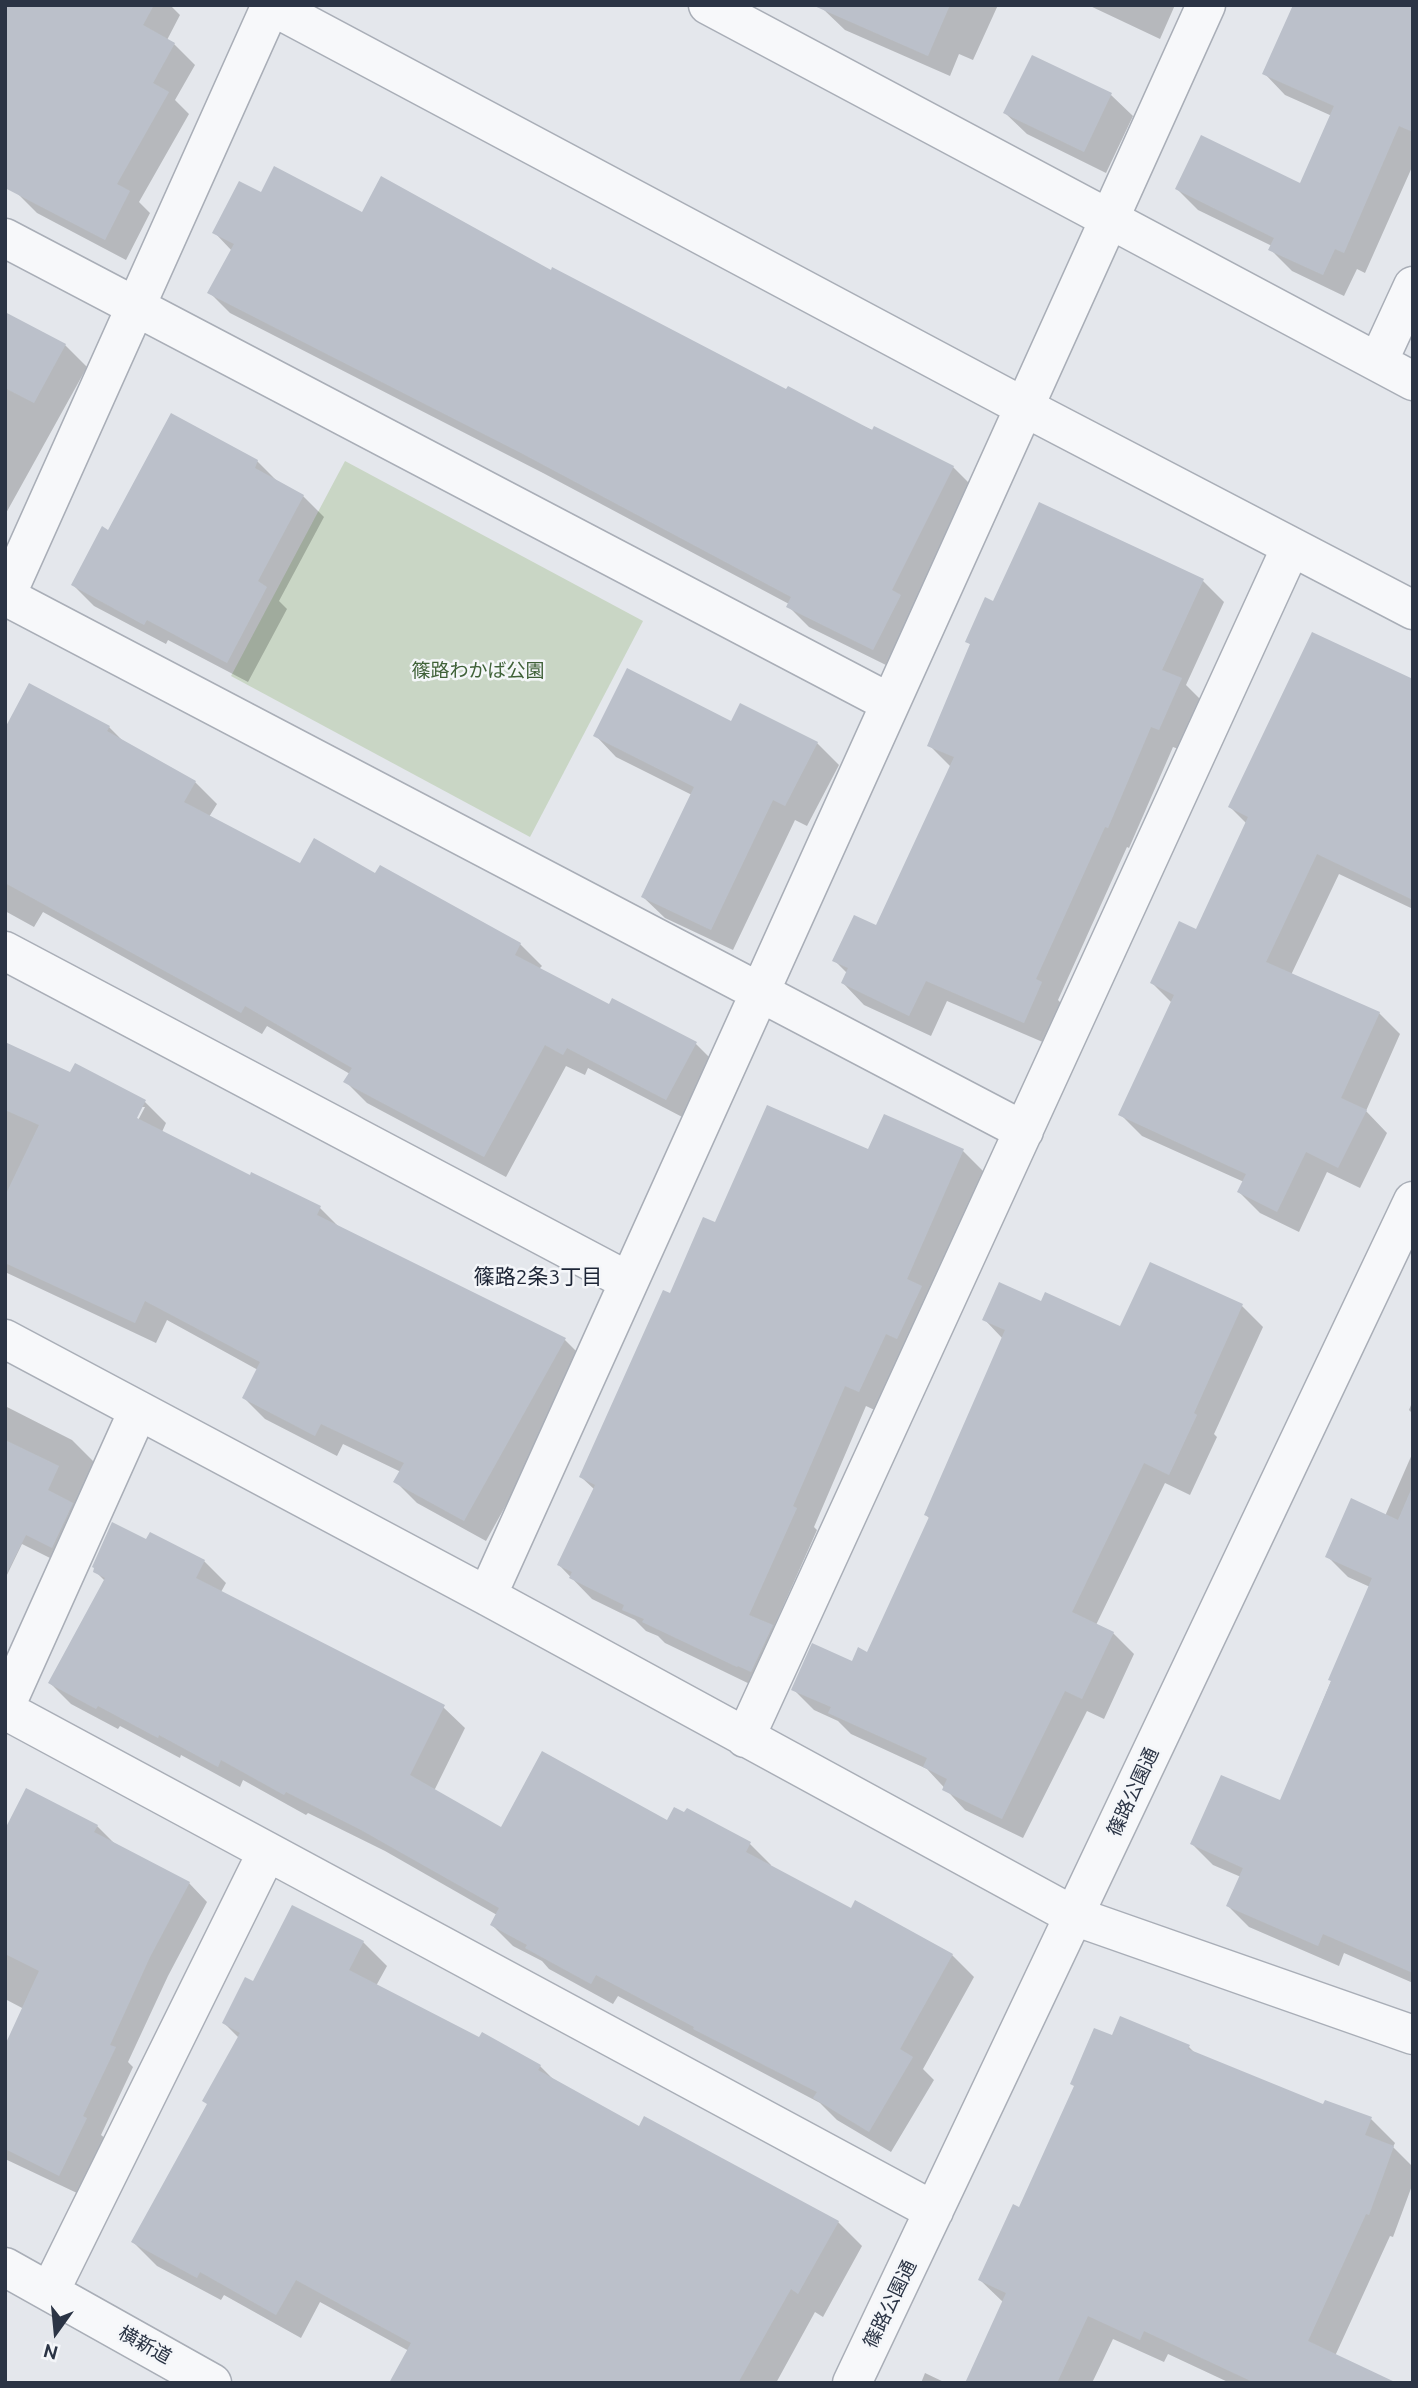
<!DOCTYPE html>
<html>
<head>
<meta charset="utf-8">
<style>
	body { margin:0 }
	#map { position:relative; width:1418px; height:2388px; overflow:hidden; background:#e4e7ec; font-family:Ubuntu,sans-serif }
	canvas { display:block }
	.frame { position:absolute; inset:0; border:7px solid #2b3445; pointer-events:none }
	.north { position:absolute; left:21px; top:2297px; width:70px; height:70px; -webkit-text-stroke:5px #f4f6f9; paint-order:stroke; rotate:195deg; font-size:19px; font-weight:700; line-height:28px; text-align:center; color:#2b3445 }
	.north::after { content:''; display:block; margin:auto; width:24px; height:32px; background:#2b3445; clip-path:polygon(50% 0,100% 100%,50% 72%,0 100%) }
</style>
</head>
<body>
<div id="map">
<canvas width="1418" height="2388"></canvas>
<div class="frame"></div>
<div class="north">N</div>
</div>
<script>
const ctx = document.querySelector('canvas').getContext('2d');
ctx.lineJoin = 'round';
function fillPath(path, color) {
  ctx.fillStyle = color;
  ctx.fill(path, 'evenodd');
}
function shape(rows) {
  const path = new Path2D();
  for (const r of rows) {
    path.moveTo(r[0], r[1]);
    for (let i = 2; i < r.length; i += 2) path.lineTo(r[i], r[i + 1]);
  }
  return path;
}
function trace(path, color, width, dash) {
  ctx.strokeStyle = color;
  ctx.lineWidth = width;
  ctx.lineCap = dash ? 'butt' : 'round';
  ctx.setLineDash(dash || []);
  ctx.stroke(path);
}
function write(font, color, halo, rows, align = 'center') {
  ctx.font = font + ' Ubuntu,"Noto Sans JP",sans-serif';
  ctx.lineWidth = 5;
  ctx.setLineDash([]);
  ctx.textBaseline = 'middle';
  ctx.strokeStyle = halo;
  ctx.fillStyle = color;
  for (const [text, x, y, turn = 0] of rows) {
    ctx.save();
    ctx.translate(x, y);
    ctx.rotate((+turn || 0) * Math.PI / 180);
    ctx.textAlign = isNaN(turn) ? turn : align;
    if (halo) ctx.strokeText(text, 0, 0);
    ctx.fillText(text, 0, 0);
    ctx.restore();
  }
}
const green = shape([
	[345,461,643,621,530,837,231,676]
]);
const shadow = shape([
	[8,5,170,5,180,15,167,40,174,44,195,65,175,100,189,114,139,202,150,213,126,260,37,213,16,192],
	[825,5,998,5,973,60,959,54,950,76,845,30,823,9],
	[1088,5,1175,5,1160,39],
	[1413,5,1413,165,1365,273,1357,269,1344,296,1292,271,1270,249,1272,246,1198,210,1177,189,1301,185,1332,116,1285,95,1264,73],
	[1033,57,1111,95,1133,116,1106,173,1027,134,1005,113],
	[262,194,362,214,552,273,787,391,953,467,974,488,894,669,809,627,788,606,789,604,543,473,230,313,209,292,232,251,214,232],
	[5,314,65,345,87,367,5,515],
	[257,461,279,483,303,496,324,517,279,601,287,609,248,682,168,640,166,644,94,606,73,585],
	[1203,581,1224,602,1186,685,1202,701,1181,750,1173,747,1129,848,1127,847,1058,1000,1063,1005,1045,1043,947,1001,931,1036,864,1005,843,983,847,973,834,960,877,928,951,767,929,745,971,645,967,641,994,603],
	[1413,695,1413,909,1339,874,1291,975,1379,1013,1400,1034,1366,1111,1387,1133,1360,1188,1327,1172,1299,1232,1260,1213,1239,1192,1244,1182,1142,1136,1121,1115,1172,1003,1152,983,1197,931,1247,824,1230,807],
	[731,723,817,743,839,765,807,826,795,820,733,950,665,918,643,897,692,795,616,757,595,735],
	[109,727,123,741,195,782,217,804,209,817,301,865,376,875,520,944,542,966,539,969,610,1006,696,1044,717,1065,688,1120,588,1068,585,1075,566,1066,506,1177,367,1103,346,1082,350,1074,267,1026,262,1034,43,912,34,927,5,911,5,781],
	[5,1044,71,1074,75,1066,145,1102,166,1123,162,1132,250,1177,252,1174,320,1208,342,1230,565,1340,586,1361,486,1541,417,1503,396,1482,401,1472,343,1444,337,1456,265,1419,244,1398,258,1370,167,1320,156,1343,5,1272],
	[141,1107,145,1107,135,1126,132,1125],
	[869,1151,963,1151,984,1172,881,1413,866,1406,814,1527,817,1530,773,1629,793,1648,758,1688,665,1643,658,1636,646,1631,635,1620,592,1599,559,1565,595,1490,581,1477,670,1295,716,1224],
	[1041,1303,1121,1328,1242,1306,1263,1327,1214,1434,1217,1437,1190,1495,1165,1483,1096,1625,1113,1633,1134,1654,1104,1719,1087,1711,1023,1838,965,1810,927,1769,851,1734,838,1721,814,1710,793,1689,853,1663,868,1654,930,1519,926,1515,1003,1339,984,1319],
	[1413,1400,1413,1414,1409,1410],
	[5,1406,72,1440,97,1465,78,1572,22,1544,5,1579],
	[1413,1452,1413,1983,1344,1953,1339,1966,1249,1927,1228,1906,1241,1877,1213,1865,1192,1844,1281,1802,1370,1587,1348,1577,1327,1556,1385,1516],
	[147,1541,204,1561,226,1583,221,1592,443,1707,465,1728,434,1791,501,1829,668,1823,750,1844,771,1865,770,1867,852,1910,952,1955,974,1977,923,2069,934,2080,891,2152,837,2120,820,2103,618,1996,613,2004,549,1969,542,1961,513,1946,492,1925,497,1915,385,1851,308,1813,306,1815,243,1780,240,1787,181,1755,180,1758,120,1726,118,1729,71,1704,50,1683,105,1581,95,1571],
	[97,1826,115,1844,189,1883,207,1902,168,1976,128,2062,133,2067,101,2135,105,2138,77,2193,5,2159,5,2050,24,2009,5,1999,5,1833],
	[363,1942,387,1966,376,1986,480,2040,540,2066,555,2081,640,2128,838,2222,862,2246,823,2317,815,2312,776,2383,397,2383,409,2351,320,2302,301,2338,224,2295,221,2300,157,2266,133,2242,209,2105,239,2038,224,2023,254,1983],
	[1112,2038,1189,2047,1196,2054,1324,2107,1371,2119,1395,2143,1393,2147,1413,2167,1413,2183,1393,2237,1390,2236,1335,2356,1393,2383,1230,2383,1168,2354,1164,2362,1113,2339,1092,2383,967,2383,1004,2303,980,2280],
	[925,2373,946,2383,921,2383]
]);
const building = shape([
	[5,5,154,5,143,25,175,43,153,83,169,92,117,184,130,191,105,240,5,188],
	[812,5,950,5,928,56],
	[1293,5,1413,5,1413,132,1399,126,1344,253,1335,249,1323,275,1268,250,1274,238,1175,189,1201,135,1300,183,1334,106,1262,74],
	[1032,55,1112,93,1084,152,1003,113],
	[274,166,362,212,381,176,551,270,552,267,786,389,788,386,872,430,874,426,954,466,892,590,901,595,873,650,786,607,791,597,521,453,207,293,234,244,212,233,239,181,261,192],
	[5,312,66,344,34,403,5,388],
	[171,413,258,460,255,468,304,495,258,581,267,587,227,663,147,620,144,625,71,585,102,526,108,530],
	[1039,502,1204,579,1162,670,1182,678,1159,730,1151,727,1108,828,1105,827,1036,979,1042,982,1024,1023,926,981,909,1016,841,983,848,968,832,961,854,915,876,925,954,757,927,746,970,644,965,642,985,597,993,601],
	[1312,632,1413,679,1413,900,1317,854,1266,962,1380,1012,1341,1098,1367,1110,1338,1168,1306,1152,1277,1212,1237,1192,1246,1174,1118,1115,1174,995,1150,983,1179,921,1196,929,1248,817,1228,807],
	[627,668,731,721,740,703,818,742,785,806,773,800,711,930,641,897,694,787,593,736],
	[29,683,110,726,107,731,196,781,184,802,300,863,314,838,375,873,380,865,521,943,515,955,609,1004,612,998,697,1042,666,1100,567,1048,563,1055,545,1045,484,1157,343,1082,352,1068,245,1006,241,1013,5,883,5,728],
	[5,1042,70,1072,75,1063,146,1100,137,1118,250,1175,251,1172,321,1206,317,1215,566,1338,464,1521,393,1482,404,1463,321,1424,315,1436,242,1398,260,1362,145,1301,135,1323,5,1263,5,1196,39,1125,5,1110],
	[767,1105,868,1149,884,1114,964,1149,907,1279,922,1286,897,1339,886,1334,859,1392,845,1386,793,1506,797,1508,749,1615,773,1625,751,1672,738,1666,737,1667,642,1622,644,1619,622,1610,624,1605,569,1578,572,1572,557,1565,595,1485,579,1477,663,1290,670,1293,703,1217,715,1222],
	[1150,1262,1243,1304,1194,1413,1197,1415,1169,1475,1144,1463,1072,1612,1114,1632,1082,1699,1065,1691,1002,1819,942,1790,947,1779,923,1767,927,1758,828,1713,831,1707,791,1690,812,1643,852,1661,858,1647,867,1652,929,1517,924,1515,1005,1330,982,1320,999,1282,1041,1301,1045,1292,1120,1326],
	[5,1440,59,1466,48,1490,73,1503,52,1548,26,1535,5,1577],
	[1413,1485,1413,1973,1323,1934,1318,1946,1226,1906,1243,1868,1190,1844,1221,1775,1280,1800,1331,1681,1328,1680,1372,1578,1325,1557,1351,1498,1398,1520],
	[112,1522,146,1539,150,1532,205,1560,196,1578,445,1705,410,1775,501,1827,542,1751,667,1820,674,1807,684,1812,687,1808,751,1842,746,1852,851,1908,855,1900,953,1954,900,2049,913,2057,869,2132,813,2098,817,2092,693,2029,694,2027,596,1975,591,1984,525,1948,527,1945,490,1925,499,1908,361,1830,286,1792,284,1795,221,1760,218,1767,159,1735,158,1738,98,1706,96,1709,48,1683,105,1578,93,1572,94,1568,92,1567],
	[26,1788,98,1825,94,1832,190,1882,150,1957,110,2045,116,2047,83,2116,87,2118,59,2176,5,2149,5,2045,39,1971,5,1954,5,1829],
	[292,1905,364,1941,349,1970,479,2037,482,2032,541,2065,538,2070,639,2126,644,2116,839,2221,798,2294,791,2289,738,2383,389,2383,411,2343,296,2280,276,2315,200,2272,197,2278,131,2242,207,2104,202,2101,240,2033,222,2023,245,1977,253,1981],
	[1120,2016,1190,2045,1188,2049,1323,2104,1325,2100,1372,2117,1365,2135,1394,2146,1369,2215,1366,2214,1308,2341,1397,2383,1255,2383,1144,2331,1140,2340,1088,2316,1057,2383,965,2383,1006,2293,978,2280,1013,2204,1019,2207,1074,2086,1070,2084,1094,2028,1112,2035]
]);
const minor = shape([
	[270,5,1024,407,1413,610],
	[708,5,1413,381],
	[5,238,890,703],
	[1378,362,1413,286],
	[5,596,1024,1131],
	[5,598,271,5],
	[5,951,628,1281],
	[5,1339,487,1596,1074,1916,1413,2035],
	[487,1596,1206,5],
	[5,1707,138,1411],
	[5,1710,934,2211],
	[745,1738,1291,547],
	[5,2267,212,2383],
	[50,2291,267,1852],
	[852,2383,1413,1201]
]);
const parkNames = [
	["篠路わかば公園",478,671]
];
const streetNames = [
	["篠路公園通",1133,1792,-65],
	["篠路公園通",890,2304,-64],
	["横新道",145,2345,29]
];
const neighbourhoodNames = [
	["篠路2条3丁目",538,1277]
];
fillPath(green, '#c9d6c5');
fillPath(shadow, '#0003');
fillPath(building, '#bbc0ca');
trace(minor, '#a9aeb7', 41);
trace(minor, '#f7f8fa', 38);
write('19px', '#3f6138', '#f4f6f9', parkNames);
write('19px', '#2b3445', '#f4f6f9', streetNames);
write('21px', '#1d2536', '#f4f6f9', neighbourhoodNames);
</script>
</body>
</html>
